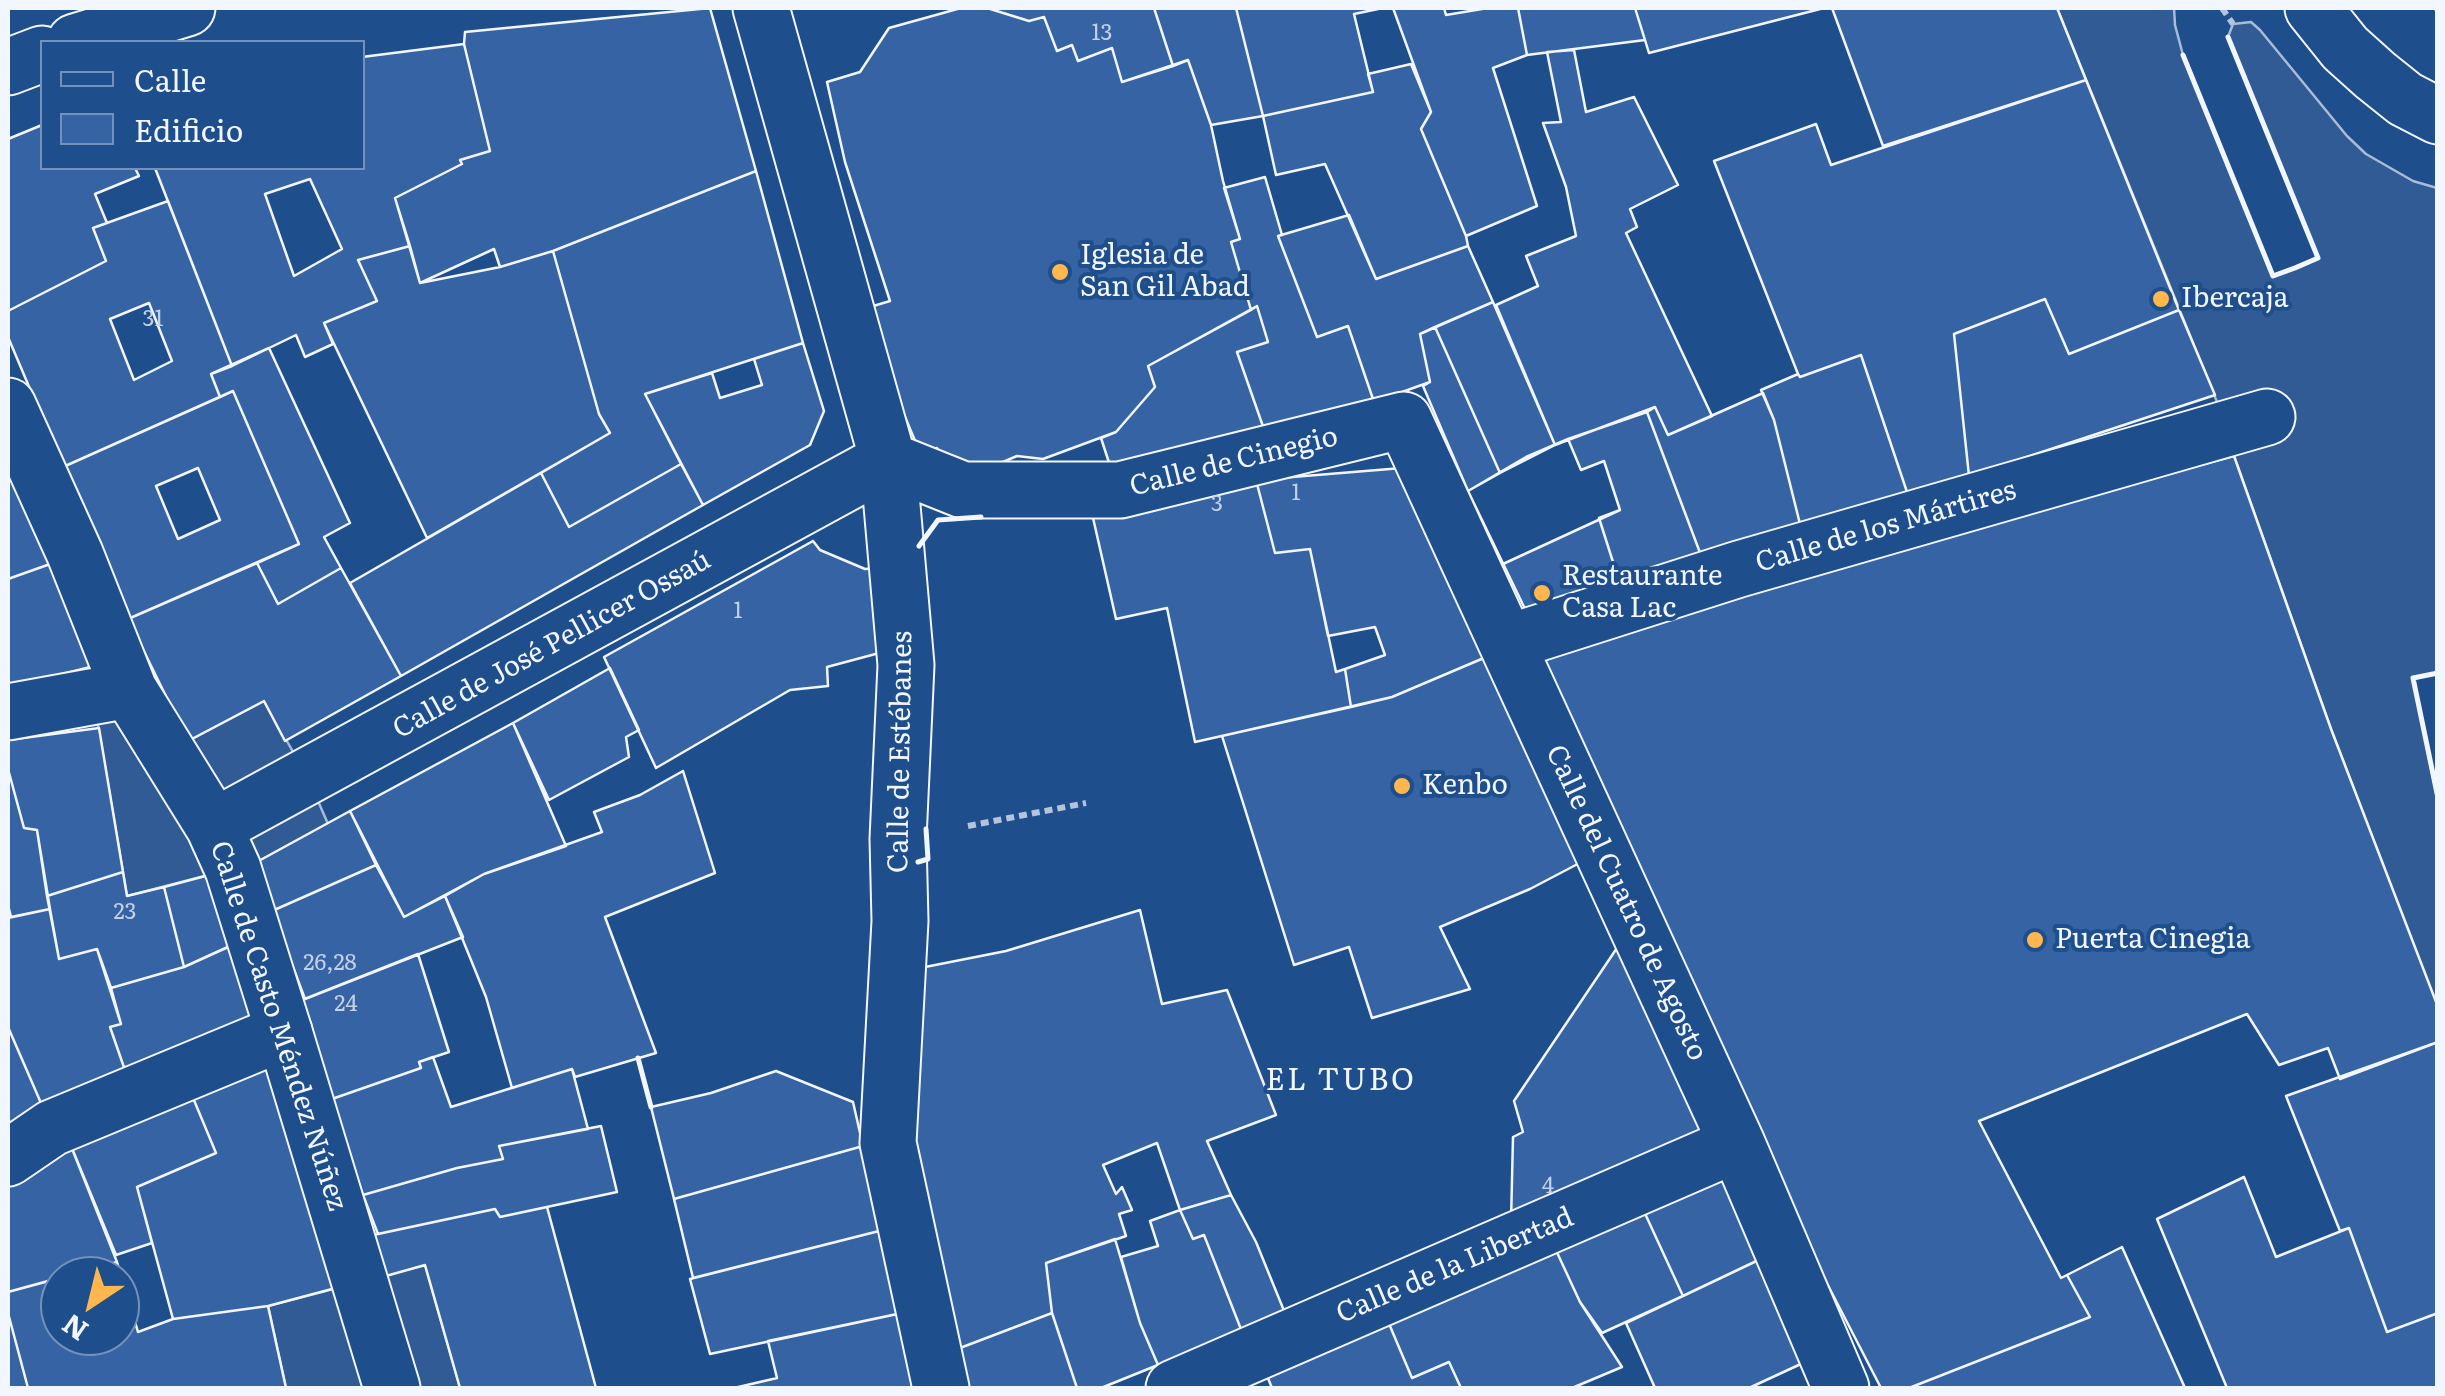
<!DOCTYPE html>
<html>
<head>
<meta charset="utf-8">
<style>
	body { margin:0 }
	#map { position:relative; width:2445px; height:1396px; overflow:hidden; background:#1f4e8c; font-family:Literata,serif }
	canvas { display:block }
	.frame { position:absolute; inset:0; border:10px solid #f2f6ff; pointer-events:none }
	.legend { position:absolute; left:40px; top:40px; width:325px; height:130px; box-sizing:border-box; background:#1f4e8c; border:2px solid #7391ba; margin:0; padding:12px 18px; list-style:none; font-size:30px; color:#f2f6ff }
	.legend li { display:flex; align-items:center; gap:20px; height:50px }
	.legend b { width:50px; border:2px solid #7391ba }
	.north { position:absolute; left:40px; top:1256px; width:100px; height:100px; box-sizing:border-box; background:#1f4e8c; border:2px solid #7391ba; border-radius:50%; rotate:215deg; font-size:28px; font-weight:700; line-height:40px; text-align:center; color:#f2f6ff }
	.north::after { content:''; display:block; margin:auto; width:35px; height:45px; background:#ffb74d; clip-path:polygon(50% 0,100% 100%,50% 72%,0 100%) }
</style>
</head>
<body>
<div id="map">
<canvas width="2445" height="1396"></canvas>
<div class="frame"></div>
<ul class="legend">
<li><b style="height:12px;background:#1f4e8c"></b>Calle</li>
<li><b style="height:28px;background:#3563a3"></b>Edificio</li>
</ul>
<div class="north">N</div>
</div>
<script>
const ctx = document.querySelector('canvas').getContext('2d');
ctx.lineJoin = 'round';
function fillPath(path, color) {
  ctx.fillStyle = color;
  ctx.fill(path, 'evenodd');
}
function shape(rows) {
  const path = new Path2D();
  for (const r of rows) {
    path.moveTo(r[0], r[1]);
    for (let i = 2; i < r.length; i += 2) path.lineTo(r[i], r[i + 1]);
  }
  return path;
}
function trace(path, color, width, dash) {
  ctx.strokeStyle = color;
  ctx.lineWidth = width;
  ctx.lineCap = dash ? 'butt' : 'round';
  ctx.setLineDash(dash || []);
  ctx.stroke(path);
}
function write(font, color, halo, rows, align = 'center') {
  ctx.font = font + ' Literata,serif';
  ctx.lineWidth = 8;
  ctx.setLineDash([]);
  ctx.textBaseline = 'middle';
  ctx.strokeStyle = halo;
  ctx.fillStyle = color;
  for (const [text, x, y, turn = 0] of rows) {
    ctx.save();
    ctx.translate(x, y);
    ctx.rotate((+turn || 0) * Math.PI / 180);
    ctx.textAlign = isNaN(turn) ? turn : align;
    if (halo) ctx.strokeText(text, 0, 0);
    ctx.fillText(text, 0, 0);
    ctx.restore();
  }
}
const built = shape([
	[2057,8,2174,8,2175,25,2183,55,2273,275,2318,258,2228,37,2233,24,2251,22,2260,30,2347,136,2366,154,2413,181,2437,188,2437,673,2413,679,2437,798,2437,1007,2331,729,2234,456,2228,429,2057,8],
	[144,654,188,741,264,701,308,778,328,824,255,863,127,896,88,667,144,654],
	[425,1265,460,1388,286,1388,268,1306,425,1265]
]);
const building = shape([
	[710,8,756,171,553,251,500,267,494,249,420,283,395,198,462,164,460,160,490,151,464,44,465,32,710,8],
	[961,8,987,8,1029,21,1044,17,1057,51,1072,45,1078,61,1112,48,1122,82,1188,60,1211,125,1223,181,1240,239,1231,242,1251,310,1148,366,1155,387,1116,432,1043,459,1017,456,956,482,937,448,928,450,916,443,860,310,890,301,845,162,827,82,860,72,889,28,961,8],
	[987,8,1154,8,1173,66,1122,82,1112,48,1078,61,1072,45,1057,51,1044,17,1029,21,987,8],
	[1154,8,1236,8,1263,116,1211,125,1188,60,1173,66,1154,8],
	[1236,8,1383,8,1354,14,1373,92,1263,116,1236,8],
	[1393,8,1444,8,1446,15,1488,8,1518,8,1527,55,1493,68,1537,206,1466,236,1421,129,1431,112,1393,8],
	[1518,8,1635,8,1645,40,1527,55,1518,8],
	[1635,8,1824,8,1649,53,1635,8],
	[1832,8,2057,8,2086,80,1883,146,1832,8],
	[464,44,490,151,460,160,462,164,395,198,410,246,358,260,377,301,324,323,333,344,305,357,296,335,232,366,155,168,362,168,362,57,464,44],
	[1574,50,1586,112,1634,97,1678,185,1630,209,1637,227,1626,233,1712,416,1668,435,1655,407,1555,445,1496,305,1538,286,1526,256,1576,236,1566,187,1543,123,1561,122,1547,52,1574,50],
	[1411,64,1431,112,1421,129,1466,236,1468,246,1376,279,1325,164,1276,175,1263,116,1373,92,1368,74,1411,64],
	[2086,80,2179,310,2069,354,2045,299,1954,334,1969,476,1908,495,1861,355,1800,377,1798,374,1714,161,1816,124,1831,165,2086,80],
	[42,125,42,168,135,168,139,176,95,194,107,223,93,228,106,261,8,311,8,139,42,125],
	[756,171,803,343,645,394,681,464,569,527,541,473,610,433,599,414,553,251,756,171],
	[1265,177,1282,235,1278,236,1317,337,1348,326,1374,402,1266,435,1237,352,1268,342,1257,306,1251,310,1231,242,1240,239,1224,188,1265,177],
	[310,179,342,249,294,276,265,194,310,179],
	[168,201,232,366,211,374,220,397,63,467,8,337,8,311,106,261,93,228,168,201],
	[149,303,172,361,134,380,110,319,149,303],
	[1349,215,1376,279,1468,246,1493,302,1420,334,1430,382,1374,402,1348,326,1317,337,1278,236,1349,215],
	[410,246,420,283,500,267,553,251,599,414,610,433,427,538,324,323,377,301,358,260,410,246],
	[2045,299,2069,354,2179,310,2215,395,1969,476,1954,334,2045,299],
	[1493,302,1555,445,1500,473,1435,327,1493,302],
	[1257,306,1268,342,1237,352,1266,435,1114,478,1101,438,1116,432,1155,387,1148,366,1257,306],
	[1435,327,1500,473,1468,491,1423,386,1430,382,1420,334,1435,327],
	[803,343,824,411,810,445,703,505,645,394,712,373,720,398,762,385,754,359,803,343],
	[269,348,350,523,324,537,341,568,278,604,257,563,299,544,233,391,220,397,211,374,269,348],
	[1861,355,1908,495,1801,528,1774,420,1761,390,1798,374,1800,377,1861,355],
	[233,391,299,544,128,619,63,467,233,391],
	[198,468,220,520,178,539,156,486,198,468],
	[1763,393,1774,420,1801,528,1702,558,1647,412,1655,407,1668,435,1763,393],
	[1647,412,1702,558,1620,584,1599,518,1620,510,1604,461,1581,470,1568,439,1647,412],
	[1568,439,1581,470,1604,461,1620,510,1503,564,1468,491,1526,457,1568,439],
	[1568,439,1581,470,1604,461,1620,510,1599,518,1620,584,1526,611,1468,491,1526,457,1568,439],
	[2234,456,2331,729,2438,1007,2438,1042,2340,1079,2328,1048,2279,1065,2247,1014,1979,1121,2061,1278,2067,1275,2090,1317,1909,1388,1881,1388,1804,1239,1527,667,1696,600,2234,456],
	[681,464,703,505,401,676,350,583,541,473,569,527,681,464],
	[8,466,53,563,8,579,8,466],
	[1402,468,1498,652,1392,697,1351,707,1345,669,1385,655,1375,627,1328,636,1310,549,1275,553,1256,480,1402,468],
	[1256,480,1275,553,1310,549,1336,672,1345,669,1351,707,1195,742,1167,608,1116,619,1091,509,1256,480],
	[813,541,820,550,865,569,877,568,883,652,827,667,828,686,790,690,656,768,604,657,813,541],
	[53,563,94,666,8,688,8,579,53,563],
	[257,563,278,604,341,568,401,676,285,741,264,701,188,741,128,619,257,563],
	[1498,652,1591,857,1530,889,1440,927,1470,989,1372,1018,1349,947,1294,965,1222,736,1392,697,1498,652],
	[610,668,639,730,626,737,629,757,549,800,513,723,610,668],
	[513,723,566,846,484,874,404,917,350,811,513,723],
	[99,728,123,872,47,896,37,830,24,828,8,769,8,740,99,728],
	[8,769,24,828,37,830,50,909,11,917,8,905,8,769],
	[683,771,715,873,605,917,656,1053,575,1077,572,1069,512,1088,486,997,445,896,484,874,602,832,594,812,640,795,683,771],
	[350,811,376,865,272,911,255,863,350,811],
	[376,865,404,917,445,896,463,937,305,999,272,911,376,865],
	[123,872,127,896,164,887,184,967,111,988,97,949,59,959,47,896,123,872],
	[213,874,243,940,184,967,164,887,213,874],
	[50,909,59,959,97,949,121,1024,110,1027,127,1076,44,1110,8,1027,8,918,50,909],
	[1140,910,1162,1004,1227,990,1276,1115,1207,1141,1231,1195,1180,1210,1157,1143,1103,1165,1116,1194,1122,1187,1132,1210,1119,1214,1126,1236,1046,1263,1052,1313,960,1348,914,1187,915,969,1006,951,1140,910],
	[1621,942,1705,1139,1511,1222,1513,1137,1523,1132,1514,1101,1621,942],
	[237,943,259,1020,127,1076,110,1027,121,1024,111,988,184,967,237,943],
	[418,954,449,1052,419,1062,421,1068,329,1100,297,1002,418,954],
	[8,1027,44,1110,8,1136,8,1027],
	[2438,1042,2438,1313,2387,1332,2349,1228,2340,1231,2286,1096,2438,1042],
	[433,1057,451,1107,572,1069,588,1129,499,1146,503,1159,457,1168,363,1195,329,1100,421,1068,419,1062,433,1057],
	[264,1063,274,1068,337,1277,332,1289,268,1306,173,1319,137,1187,216,1153,191,1093,264,1063],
	[776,1071,853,1102,863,1146,674,1199,651,1107,711,1093,776,1071],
	[191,1093,216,1153,137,1187,152,1243,116,1255,69,1141,191,1093],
	[601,1126,617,1192,500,1217,495,1209,378,1234,363,1195,457,1168,503,1159,499,1146,601,1126],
	[69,1141,117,1262,8,1292,8,1176,69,1141],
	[863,1146,883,1230,693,1278,674,1199,863,1146],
	[1727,1168,1767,1256,1683,1296,1642,1207,1727,1168],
	[2244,1177,2276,1257,2349,1228,2387,1332,2438,1313,2438,1388,2227,1388,2157,1219,2244,1177],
	[1231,1195,1256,1242,1289,1323,1246,1342,1204,1235,1193,1239,1180,1210,1231,1195],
	[547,1207,596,1388,460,1388,425,1265,386,1276,373,1235,495,1209,500,1217,547,1207],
	[1642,1207,1683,1296,1602,1333,1580,1302,1554,1246,1642,1207],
	[1180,1210,1193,1239,1204,1235,1246,1342,1160,1382,1158,1365,1140,1323,1121,1257,1158,1246,1150,1221,1180,1210],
	[883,1230,902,1313,710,1354,690,1279,883,1230],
	[1115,1239,1140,1323,1158,1365,1101,1388,1077,1388,1052,1313,1046,1263,1115,1239],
	[1554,1246,1580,1302,1622,1367,1572,1388,1461,1388,1449,1362,1412,1378,1387,1319,1554,1246],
	[2122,1247,2185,1388,1909,1388,2090,1317,2067,1275,2122,1247],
	[1767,1256,1816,1357,1749,1388,1655,1388,1626,1323,1767,1256],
	[117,1262,138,1332,173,1319,268,1306,286,1388,28,1388,8,1313,8,1292,60,1278,60,1336,120,1336,120,1276,66,1276,117,1262],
	[8,1313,28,1388,8,1388,8,1313],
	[902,1313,919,1388,734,1388,777,1378,768,1341,902,1313],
	[1052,1313,1077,1388,968,1388,960,1348,1052,1313],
	[1387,1319,1412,1378,1449,1362,1461,1388,1272,1388,1265,1371,1387,1319]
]);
const path = shape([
	[2222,8,2233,24],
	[2436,8,2438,10],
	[968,826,1086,803]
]);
const pedestrian = shape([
	[761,8,888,460,906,665,898,839,900,921,888,1143,941,1388],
	[8,406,75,554,129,690,214,827,233,869,284,1032,52,1128,8,1158],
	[888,460,963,490,1120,490,1404,420,1737,1144,1841,1388],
	[1507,643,1739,569,2267,417],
	[8,712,129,690],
	[214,827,888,460],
	[1174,1388,1737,1144]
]);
const minor = shape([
	[75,42,187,8],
	[8,67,42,54],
	[284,1032,392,1388]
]);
const tertiary = shape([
	[2313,8,2345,48,2375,75,2405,99,2438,116]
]);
const wall = shape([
	[2183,55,2273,276,2295,268,2318,258,2228,37],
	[919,546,938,520,981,517],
	[2438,673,2413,678,2438,798],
	[918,862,928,859,926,829],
	[638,1058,651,1107]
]);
const markers = [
	[1060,272,10,"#ffb74d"],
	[2161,299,10,"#ffb74d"],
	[1542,593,10,"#ffb74d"],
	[1402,786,10,"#ffb74d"],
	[2035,940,10,"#ffb74d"]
];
const numberNames = [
	["13",1102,34],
	["31",153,320],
	["1",1296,494],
	["3",1217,505],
	["1",738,612],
	["23",125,913],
	["26,28",330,964],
	["24",346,1005],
	["4",1548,1187]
];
const poiNames = [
	["Iglesia de",1080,256],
	["San Gil Abad",1080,288],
	["Ibercaja",2181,299],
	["Restaurante",1562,577],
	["Casa Lac",1562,609],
	["Kenbo",1422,786],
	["Puerta Cinegia",2055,940]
];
const streetNames = [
	["Calle de Cinegio",1234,462,-14],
	["Calle de los Mártires",1886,527,-16],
	["Calle de José Pellicer Ossaú",552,645,-29],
	["Calle de Estébanes",901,752,-89],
	["Calle del Cuatro de Agosto",1626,903,65],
	["Calle de Casto Méndez Núñez",278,1026,72],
	["Calle de la Libertad",1455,1266,-23]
];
const neighbourhoodNames = [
	["EL TUBO",1341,1081]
];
fillPath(built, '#305b95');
trace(built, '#a8bbd7', 2.5);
fillPath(building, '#3563a3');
trace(building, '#f2f6ff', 2.5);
trace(pedestrian, '#f2f6ff', 59);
trace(minor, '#f2f6ff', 59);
trace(tertiary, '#f2f6ff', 59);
trace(path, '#b3c4dc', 6, [8, 5]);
trace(pedestrian, '#1f4e8c', 55);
trace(minor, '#1f4e8c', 55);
trace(tertiary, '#1f4e8c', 55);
trace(wall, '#f2f6ff', 5);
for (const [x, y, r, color] of markers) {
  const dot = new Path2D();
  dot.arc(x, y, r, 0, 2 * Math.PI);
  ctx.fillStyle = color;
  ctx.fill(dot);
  trace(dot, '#1f4e8c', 4);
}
write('22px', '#c3d1e8', null, numberNames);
write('28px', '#f2f6ff', '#1f4e8c', poiNames, 'left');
write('28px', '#f2f6ff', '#1f4e8c', streetNames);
ctx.letterSpacing = '2.5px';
write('30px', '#f2f6ff', '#1f4e8c', neighbourhoodNames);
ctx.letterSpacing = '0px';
</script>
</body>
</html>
